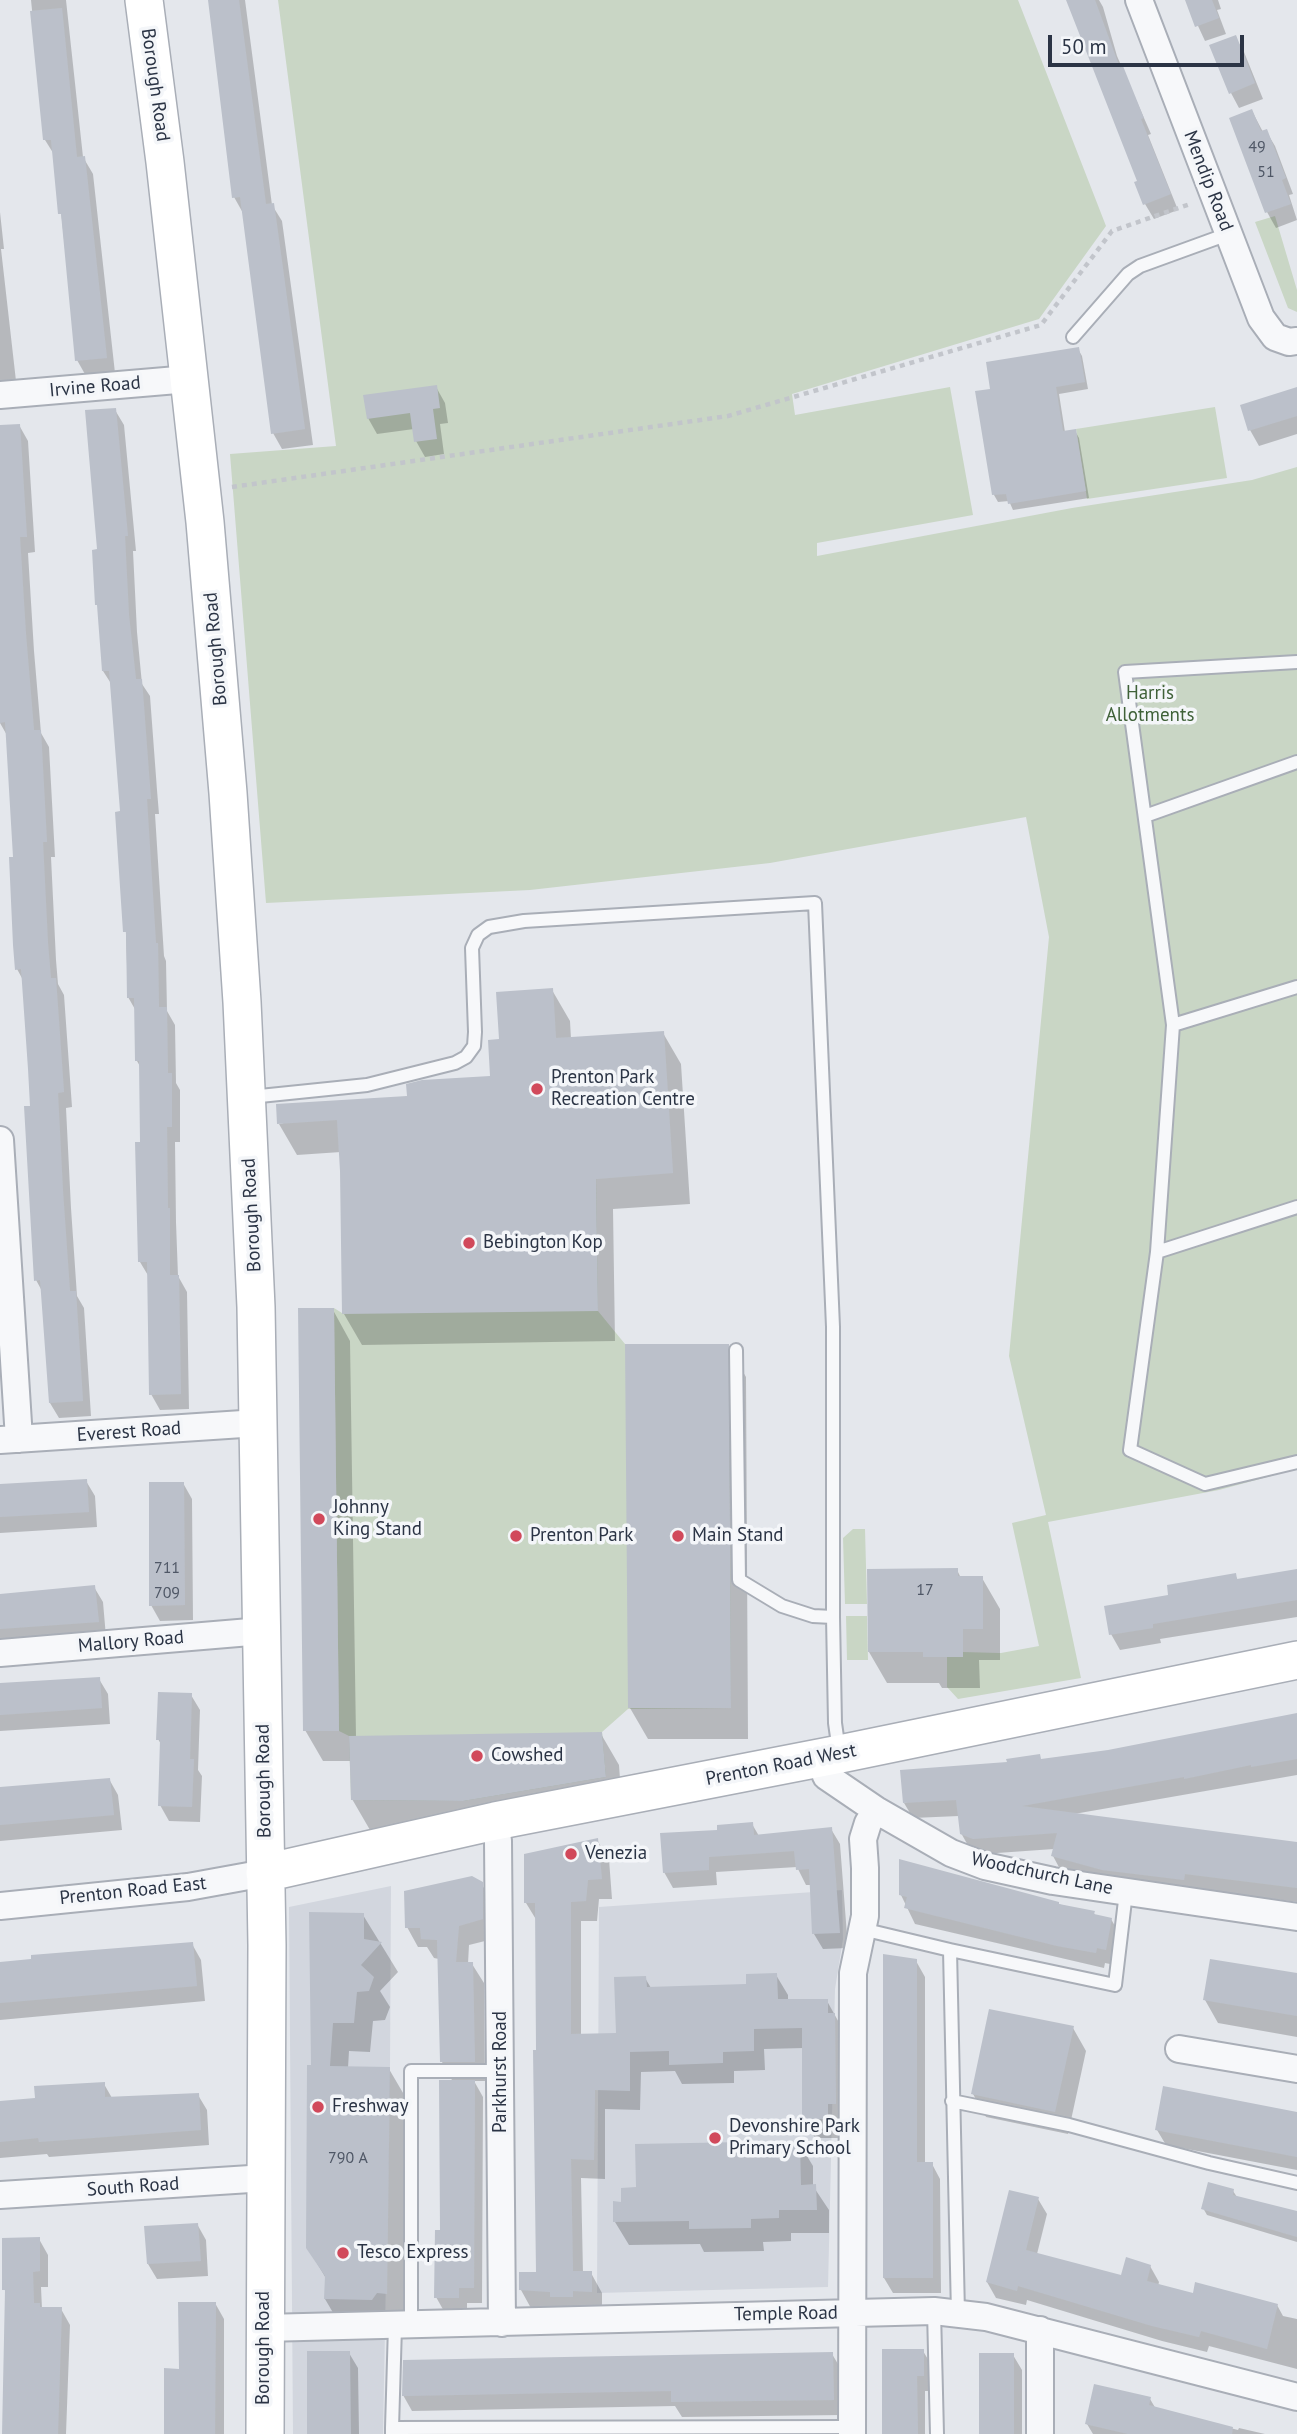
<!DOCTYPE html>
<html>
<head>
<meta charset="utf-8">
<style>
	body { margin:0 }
	#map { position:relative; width:1297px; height:2434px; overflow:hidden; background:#e4e7ec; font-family:"PT Sans",sans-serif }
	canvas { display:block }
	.scale { position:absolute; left:1048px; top:35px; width:196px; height:32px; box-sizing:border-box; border:4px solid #2b3445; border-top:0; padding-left:9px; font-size:21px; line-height:24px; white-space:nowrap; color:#2b3445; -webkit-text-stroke:5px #f4f6f9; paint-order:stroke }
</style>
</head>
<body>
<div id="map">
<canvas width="1297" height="2434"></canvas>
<div class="scale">50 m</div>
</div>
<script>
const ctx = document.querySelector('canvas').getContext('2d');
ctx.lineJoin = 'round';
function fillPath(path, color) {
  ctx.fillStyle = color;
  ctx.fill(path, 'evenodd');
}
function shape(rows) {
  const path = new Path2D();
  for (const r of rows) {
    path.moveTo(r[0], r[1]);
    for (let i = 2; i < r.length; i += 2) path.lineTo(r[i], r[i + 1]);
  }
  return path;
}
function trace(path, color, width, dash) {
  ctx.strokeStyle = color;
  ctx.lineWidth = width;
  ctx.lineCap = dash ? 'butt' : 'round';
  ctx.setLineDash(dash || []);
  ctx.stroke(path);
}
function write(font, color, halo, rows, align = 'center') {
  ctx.font = font + ' "PT Sans",sans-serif';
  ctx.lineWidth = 7;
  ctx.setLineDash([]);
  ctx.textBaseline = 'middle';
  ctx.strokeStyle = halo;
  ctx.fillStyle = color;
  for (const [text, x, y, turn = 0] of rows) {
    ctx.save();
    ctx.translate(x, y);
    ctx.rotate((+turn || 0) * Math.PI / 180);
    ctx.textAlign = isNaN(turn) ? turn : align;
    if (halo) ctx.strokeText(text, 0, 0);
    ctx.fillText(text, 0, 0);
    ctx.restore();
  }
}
const built = shape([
	[391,1886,390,2067,383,2434,293,2434,289,1907],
	[842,1890,843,1939,835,1989,828,2287,597,2293,599,1907]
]);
const green = shape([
	[278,0,1018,0,1106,226,1039,319,792,394,795,415,950,387,973,515,817,543,817,556,1072,508,1252,480,1297,467,1297,1469,1219,1490,1048,1522,1081,1678,958,1699,947,1687,947,1657,962,1657,963,1652,1001,1653,1039,1646,1012,1523,1046,1515,1009,1356,1049,937,1026,817,770,863,530,890,266,903,230,454,336,446],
	[1275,216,1297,290,1297,312,1288,308,1255,222],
	[1215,407,1227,478,1087,499,1076,429],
	[596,1172,598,1311,625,1344,729,1344,731,1708,628,1709,602,1732,606,1777,463,1801,351,1800,349,1736,339,1731,334,1308,342,1313],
	[853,1529,865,1529,867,1604,845,1604,843,1538],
	[846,1616,867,1616,868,1660,847,1660]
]);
const shadow = shape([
	[31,0,66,0,83,157,93,174,115,373,86,376,77,360,55,156,45,140],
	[209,0,245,0,272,205,282,221,313,445,282,449,273,433,243,213,234,197],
	[1068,0,1099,0,1103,7,1117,56,1151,134,1148,135,1178,210,1154,219,1145,204,1139,182],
	[1186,0,1218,0,1221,9,1217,10,1226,34,1205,41],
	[1235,37,1244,52,1263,99,1239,108,1231,93],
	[1252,111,1263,132,1266,131,1275,146,1293,194,1289,195,1297,220,1276,228,1267,212],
	[0,212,4,249,1,249,16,381,0,383],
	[1078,349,1082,356,1088,389,1059,394,1065,432,1075,431,1079,438,1089,498,1013,510,1009,501,998,502,994,495,992,390],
	[436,387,445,403,448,423,440,424,444,454,425,457,416,441,414,429,377,434,368,418],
	[1297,388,1297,434,1259,446,1250,430],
	[115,410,124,425,136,551,133,551,137,632,142,684,150,696,157,790,159,814,155,814,164,956,166,961,167,1011,175,1025,176,1083,180,1090,180,1142,175,1142,176,1222,178,1276,187,1292,189,1409,160,1410,151,1394,149,1277,140,1262,141,1068,137,1061,136,1011,128,997,122,813,112,685,103,671,99,551],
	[19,425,28,441,35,552,28,553,34,651,41,733,49,747,55,857,51,857,56,960,58,984,64,995,72,1107,66,1108,71,1208,77,1296,84,1308,91,1416,59,1418,50,1403,42,1291,36,1280,32,1107,23,980,17,969,15,858,8,737,0,723,0,426],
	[552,990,570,1021,571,1039,663,1033,681,1064,690,1204,613,1209,615,1341,362,1345,344,1314,341,1152,297,1155,279,1124,492,1078,501,1040],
	[333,1310,350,1341,356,1737,601,1734,619,1765,622,1807,370,1830,352,1799,351,1761,323,1761,305,1730],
	[627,1346,728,1346,746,1377,748,1739,648,1739,630,1708],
	[86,1481,95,1496,97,1527,0,1533,0,1486],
	[183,1483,192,1499,193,1620,160,1621,151,1605],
	[957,1570,961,1578,982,1578,1000,1609,1000,1660,979,1660,980,1688,942,1688,939,1683,887,1683,869,1652],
	[1297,1571,1297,1617,1160,1639,1161,1643,1120,1650,1111,1634,1170,1596,1235,1575,1238,1580],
	[94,1587,103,1602,106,1637,0,1645,0,1595],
	[99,1679,108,1694,110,1724,0,1731,0,1685],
	[191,1695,200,1710,198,1770,202,1776,200,1822,169,1821,160,1805,162,1746,158,1739],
	[1297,1715,1297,1775,1074,1814,1297,1843,1297,1902,1061,1871,1053,1856,1054,1849,983,1854,970,1849,961,1833,959,1816,913,1818,904,1803,1042,1761,1108,1752],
	[109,1779,118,1795,122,1830,0,1841,0,1790],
	[752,1824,759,1836,831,1829,840,1844,848,1948,823,1949,814,1934,811,1885,806,1885,797,1867,716,1872,717,1885,673,1888,664,1872,719,1831],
	[597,1840,609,1859,612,1899,599,1899,597,1921,581,1921,581,2036,617,2035,645,1978,651,1988,747,1986,776,1975,788,1995,788,2001,827,2001,846,2035,846,2123,839,2123,839,2138,815,2138,804,2118,804,2048,764,2049,765,2070,734,2071,734,2083,682,2084,675,2071,641,2072,640,2110,605,2109,605,2179,581,2178,583,2273,591,2273,602,2293,602,2311,532,2310,521,2290,538,2274,537,1921,526,1903],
	[481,1883,493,1903,493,1939,469,1945,468,1964,472,1964,484,1983,485,2081,474,2081,483,2097,482,2303,467,2303,467,2313,445,2313,436,2297,453,2082,442,2062,439,1959,434,1958,427,1947,418,1947,407,1927],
	[901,1895,1058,1904,1094,1913,1096,1917,1111,1919,1120,1935,1115,1965,1105,1963,1104,1968,915,1924],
	[363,1915,398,1972,380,1991,390,2007,385,2020,373,2021,370,2052,349,2051,348,2068,389,2069,406,2098,403,2323,342,2328,325,2299,327,2280,308,2248,312,2067],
	[192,1944,201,1960,205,2001,0,2020,0,1964],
	[916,1961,925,1977,925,2164,932,2164,940,2179,941,2293,893,2293,884,2278],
	[1297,1975,1297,2037,1218,2023,1205,2000],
	[1073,2028,1086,2051,1068,2134,986,2117,973,2094],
	[104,2084,112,2098,198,2095,207,2110,209,2145,49,2157,47,2154,0,2158,0,2103,37,2100],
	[1297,2114,1297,2170,1166,2145,1157,2130],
	[799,2143,813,2166,813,2186,829,2210,829,2233,791,2233,791,2241,763,2242,764,2251,704,2252,700,2244,629,2245,615,2222,623,2204,638,2189],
	[1233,2191,1237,2197,1297,2213,1297,2242,1207,2215,1203,2208],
	[1038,2199,1047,2214,1037,2254,1122,2277,1150,2266,1159,2282,1158,2286,1194,2295,1277,2305,1283,2316,1297,2319,1297,2369,1209,2346,1207,2352,1162,2341,1027,2300,1026,2305,996,2298,987,2282],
	[197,2224,206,2240,208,2276,157,2279,148,2264],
	[39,2239,48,2255,48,2287,41,2287,42,2309,61,2309,70,2325,66,2434,4,2434,7,2294,4,2289],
	[215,2303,224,2319,224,2434,166,2434,181,2370],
	[923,2351,932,2366,932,2391,925,2391,925,2434,884,2434],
	[349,2353,358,2368,359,2434,309,2434],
	[832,2354,841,2369,842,2415,682,2417,675,2406,412,2411,403,2395],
	[1013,2355,1022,2370,1022,2434,981,2434],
	[1150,2399,1156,2409,1238,2430,1239,2428,1265,2434,1093,2434,1087,2424]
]);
const building = shape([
	[208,0,239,0,266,204,274,203,305,429,271,434,240,197,232,198],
	[1066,0,1095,0,1120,68,1123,66,1144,118,1141,119,1171,194,1143,205,1134,182,1137,181],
	[1185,0,1212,0,1219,18,1195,27],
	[62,8,77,157,85,156,107,358,75,361,61,214,58,214,51,140,43,140,30,11],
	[1236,35,1255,83,1229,94,1209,45],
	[1252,109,1261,131,1267,129,1286,178,1282,180,1291,204,1265,213,1229,118],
	[1079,347,1085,382,1056,387,1063,431,1076,429,1086,491,1008,504,1006,494,992,495,975,391,990,389,986,362],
	[437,385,440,408,433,409,437,439,414,442,410,413,367,419,363,395],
	[1297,387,1297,416,1248,431,1240,405],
	[116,408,128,536,125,536,129,615,136,679,142,679,149,773,151,799,147,799,156,943,158,943,159,1007,167,1007,168,1073,172,1073,172,1127,167,1127,168,1208,170,1208,170,1275,179,1275,181,1394,149,1395,147,1262,138,1262,135,1142,140,1142,139,1061,135,1061,134,998,127,998,126,932,123,932,115,812,120,811,109,671,102,671,97,605,95,605,92,550,97,549,85,410],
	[20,424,27,537,20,537,26,634,34,730,41,730,47,842,43,842,48,943,51,978,56,978,64,1092,58,1093,63,1191,70,1291,76,1291,83,1401,49,1403,40,1280,34,1281,24,1106,30,1106,28,1069,21,969,15,970,13,945,9,857,13,857,5,722,0,723,0,425],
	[553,988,556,1038,664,1031,673,1173,596,1179,598,1311,342,1314,340,1171,337,1120,277,1124,276,1104,407,1096,406,1084,422,1080,490,1076,488,1040,499,1039,496,992],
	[298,1308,334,1308,339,1731,303,1731],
	[625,1344,729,1344,731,1708,628,1708],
	[87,1479,89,1512,0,1517,0,1484],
	[149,1482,184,1482,185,1605,149,1606],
	[958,1568,958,1576,983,1576,983,1629,963,1629,963,1657,923,1657,923,1652,868,1652,867,1569],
	[1297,1569,1297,1600,1153,1624,1153,1628,1109,1635,1104,1606,1168,1595,1167,1585,1236,1573,1237,1579],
	[95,1585,99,1622,0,1629,0,1594],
	[100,1677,102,1708,0,1715,0,1683],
	[158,1692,192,1693,190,1759,194,1759,192,1807,158,1806,160,1740,156,1740],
	[1297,1713,1297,1759,1251,1767,1251,1765,1184,1779,1184,1777,1022,1806,1297,1842,1297,1888,1185,1874,1184,1880,1102,1870,1051,1856,1057,1833,973,1839,960,1834,956,1800,903,1803,900,1770,1007,1762,1006,1759,1040,1754,1041,1759,1108,1750],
	[602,1732,606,1777,463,1801,351,1800,349,1736],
	[110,1778,114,1815,0,1825,0,1787],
	[753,1822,754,1835,832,1827,840,1933,812,1934,809,1869,796,1870,794,1851,709,1857,709,1870,663,1873,660,1833,717,1830,717,1825],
	[598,1838,602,1879,588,1880,586,1901,571,1902,571,2034,616,2033,614,1977,646,1976,647,1987,746,1984,746,1974,777,1973,778,1999,828,1999,828,2013,835,2013,836,2104,828,2104,828,2119,802,2119,802,2028,754,2029,754,2051,723,2052,723,2063,669,2065,669,2051,630,2052,630,2091,595,2090,594,2160,571,2159,573,2271,592,2271,592,2292,573,2291,573,2297,550,2297,550,2292,519,2290,519,2272,536,2272,533,2050,536,2050,535,1903,524,1903,524,1854],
	[899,1859,1059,1902,1059,1904,1095,1911,1094,1914,1112,1918,1106,1950,1097,1948,1096,1953,1057,1946,904,1908,907,1897,899,1895],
	[472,1876,483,1882,483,1919,459,1926,456,1962,473,1962,475,2062,440,2062,437,1940,421,1939,420,1928,405,1928,404,1891],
	[309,1912,364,1913,364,1939,382,1942,361,1965,374,1977,369,1991,357,1992,354,2023,333,2023,330,2066,390,2067,387,2294,377,2293,372,2300,324,2299,325,2276,306,2248,307,2065,311,2065],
	[193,1942,197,1986,0,2003,0,1962,31,1959,31,1955],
	[883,1954,917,1959,917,2162,933,2162,933,2278,883,2278],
	[1210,1959,1297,1973,1297,2016,1203,2000],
	[989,2009,1074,2026,1055,2112,971,2094],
	[439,2080,475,2080,474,2288,459,2288,459,2298,434,2298,435,2230,440,2230],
	[105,2082,105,2097,199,2093,201,2130,39,2142,38,2138,0,2142,0,2101,35,2098,34,2086],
	[1163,2086,1297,2112,1297,2157,1155,2130],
	[800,2141,801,2185,816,2184,817,2210,779,2210,779,2218,751,2219,751,2228,689,2229,689,2221,613,2222,613,2201,621,2202,621,2188,636,2187,635,2144],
	[1208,2182,1234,2189,1233,2195,1297,2211,1297,2237,1201,2209],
	[1009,2190,1039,2197,1026,2250,1121,2275,1126,2257,1151,2265,1147,2281,1193,2293,1195,2282,1278,2304,1267,2349,1201,2331,1199,2337,1152,2326,1018,2286,1017,2291,986,2282],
	[198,2223,201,2261,147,2264,144,2226],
	[40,2237,40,2271,33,2272,34,2303,40,2303,40,2307,62,2307,58,2434,2,2434,5,2290,2,2290,2,2238],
	[178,2302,216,2302,215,2434,164,2434,164,2368,179,2369],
	[882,2349,924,2349,924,2376,917,2376,918,2434,882,2434],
	[307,2351,350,2351,351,2434,307,2434],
	[833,2352,834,2400,671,2402,671,2391,402,2396,403,2360],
	[979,2353,1014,2353,1014,2434,979,2434],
	[1094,2384,1151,2397,1149,2405,1233,2427,1232,2434,1128,2434,1085,2424]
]);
const path = shape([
	[232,487,728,416,1041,325,1112,231,1190,204]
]);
const lane = shape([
	[1073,337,1128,274,1140,266,1228,234],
	[1297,662,1125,672,1173,1025,1157,1252,1297,1207],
	[1145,816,1297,762],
	[1173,1025,1297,987],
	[250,1097,367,1085,455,1063,466,1057,474,1046,475,1032,472,948,478,935,489,927,524,921,815,903,833,1327,833,1617,835,1723,839,1751],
	[1157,1252,1130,1450,1205,1484,1297,1462],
	[736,1350,739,1580,782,1606,813,1616,833,1617],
	[862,1929,950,1950,958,2314],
	[950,1950,1115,1985,1126,1892],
	[952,2101,1069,2125,1209,2163,1297,2183],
	[934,2311,937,2434],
	[411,2325,411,2071,501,2071],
	[392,2428,395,2326],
	[392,2434,392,2428,851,2427]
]);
const street = shape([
	[1139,0,1261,318,1275,337,1289,342,1297,341],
	[0,395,189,379],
	[0,1140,19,1439],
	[0,1440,258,1423],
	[0,1653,262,1631],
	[820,1758,826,1776,876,1810,951,1853,985,1866,1053,1881,1297,1917],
	[495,1821,498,1841,502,2323],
	[0,1906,188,1887,265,1873],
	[1179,2049,1297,2069],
	[0,2195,266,2178],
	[264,2328,934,2311,986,2317,1297,2397],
	[1040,2330,1040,2434],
	[852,2434,853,1973,865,1916,865,1868,863,1839,868,1823,876,1810]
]);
const secondary = shape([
	[144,0,165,162,205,522,228,793,242,1002,256,1307,267,1945,265,2434],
	[265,1873,495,1821,840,1754,1297,1660]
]);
const markers = [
	[537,1089,7,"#d1495b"],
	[469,1243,7,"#d1495b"],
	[319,1519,7,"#d1495b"],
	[516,1536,7,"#d1495b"],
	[678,1536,7,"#d1495b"],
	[477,1756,7,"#d1495b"],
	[571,1854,7,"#d1495b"],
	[318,2107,7,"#d1495b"],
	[715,2138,7,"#d1495b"],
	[343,2253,7,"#d1495b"]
];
const numberNames = [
	["49",1257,147],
	["51",1266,172],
	["711",167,1568],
	["17",925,1590],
	["709",167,1593],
	["790 A",348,2158]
];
const streetNames = [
	["Borough Road",155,85,82],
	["Mendip Road",1208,181,69],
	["Irvine Road",95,387,-5],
	["Borough Road",216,649,-95],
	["Borough Road",252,1215,-93],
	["Everest Road",129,1432,-4],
	["Mallory Road",131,1642,-5],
	["Prenton Road West",781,1765,-11],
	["Borough Road",264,1781,-91],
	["Woodchurch Lane",1042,1874,12],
	["Prenton Road East",133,1891,-6],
	["Parkhurst Road",501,2072,-90],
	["South Road",133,2187,-4],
	["Temple Road",786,2314,-1],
	["Borough Road",264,2348,-90]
];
const parkNames = [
	["Harris",1150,694],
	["Allotments",1150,716]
];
const poiNames = [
	["Prenton Park",551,1078],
	["Recreation Centre",551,1100],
	["Bebington Kop",483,1243],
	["Johnny",333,1508],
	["King Stand",333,1530],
	["Prenton Park",530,1536],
	["Main Stand",692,1536],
	["Cowshed",491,1756],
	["Venezia",585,1854],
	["Freshway",332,2107],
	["Devonshire Park",729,2127],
	["Primary School",729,2149],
	["Tesco Express",357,2253]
];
fillPath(built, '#d2d6de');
fillPath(green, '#c9d6c5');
fillPath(shadow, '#0003');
fillPath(building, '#bbc0ca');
trace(lane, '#a9aeb7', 16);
trace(street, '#a9aeb7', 30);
trace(secondary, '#a9aeb7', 40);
trace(path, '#c2c5cb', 4.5, [5, 5]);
trace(lane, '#f7f8fa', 12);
trace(street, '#f7f8fa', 26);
trace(secondary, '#fff', 37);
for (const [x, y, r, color] of markers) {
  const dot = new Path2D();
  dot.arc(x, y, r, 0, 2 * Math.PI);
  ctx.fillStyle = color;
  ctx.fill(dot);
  trace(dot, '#f4f6f9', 2.5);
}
write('16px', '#4f5766', null, numberNames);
write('19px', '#2b3445', '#f4f6f9', streetNames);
write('19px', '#3f6138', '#f4f6f9', parkNames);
write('19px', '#2b3445', '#f4f6f9', poiNames, 'left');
</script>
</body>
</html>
